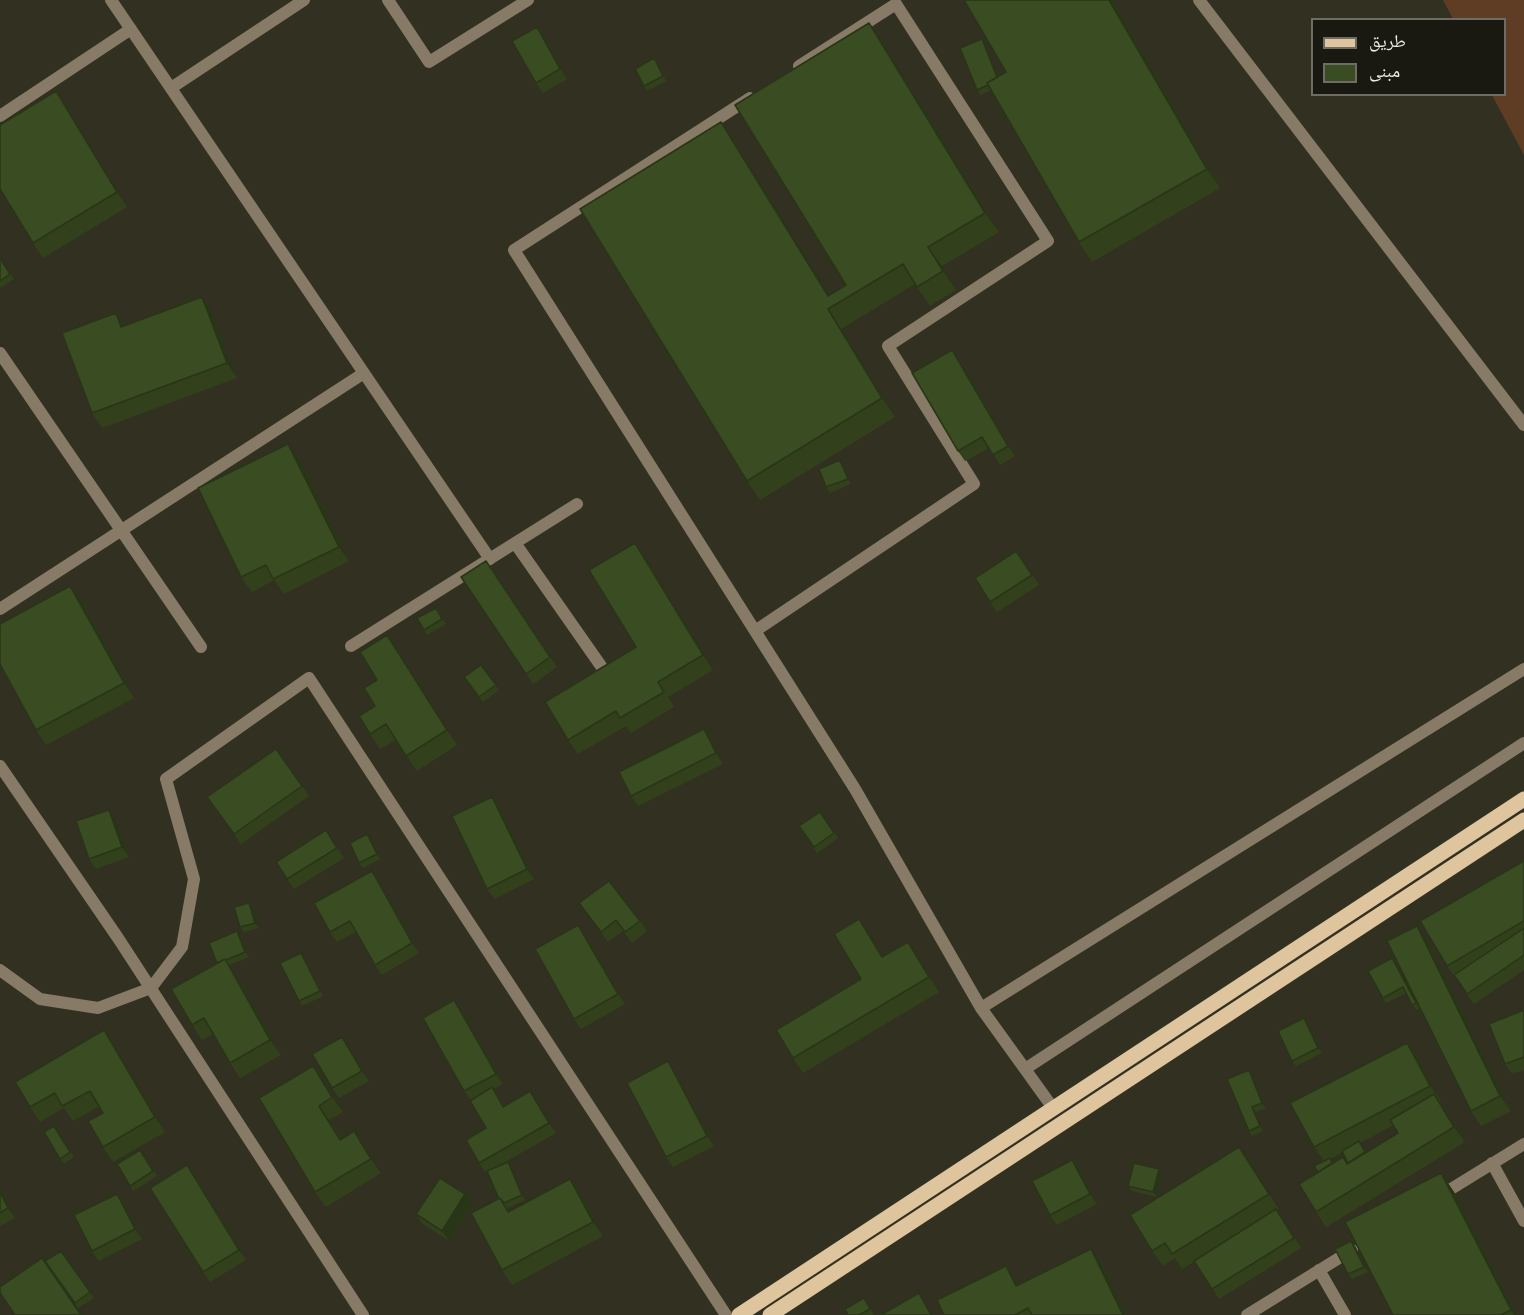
<!DOCTYPE html>
<html>
<head>
<meta charset="utf-8">
<style>
	body { margin:0 }
	#map { position:relative; width:1524px; height:1315px; overflow:hidden; background:#323121; font-family:Lato,"Noto Naskh Arabic",sans-serif }
	canvas { display:block }
	.legend { position:absolute; left:1311px; top:18px; width:195px; height:78px; box-sizing:border-box; background:#191912; border:2px solid #6e6d65; margin:0; padding:8px 10px; list-style:none; font-size:18px; color:#edece2 }
	.legend li { display:flex; align-items:center; gap:12px; height:30px }
	.legend b { width:30px; border:2px solid #6e6d65 }
</style>
</head>
<body>
<div id="map">
<canvas width="1524" height="1315"></canvas>
<ul class="legend">
<li><b style="height:8px;background:#dec59d"></b>طريق</li>
<li><b style="height:16px;background:#3a4c21"></b>مبنى</li>
</ul>
</div>
<script>
const ctx = document.querySelector('canvas').getContext('2d');
ctx.lineJoin = 'round';
function fillPath(path, color) {
  ctx.fillStyle = color;
  ctx.fill(path, 'evenodd');
}
function shape(rows) {
  const path = new Path2D();
  for (const r of rows) {
    path.moveTo(r[0], r[1]);
    for (let i = 2; i < r.length; i += 2) path.lineTo(r[i], r[i + 1]);
  }
  return path;
}
function trace(path, color, width, dash) {
  ctx.strokeStyle = color;
  ctx.lineWidth = width;
  ctx.lineCap = dash ? 'butt' : 'round';
  ctx.setLineDash(dash || []);
  ctx.stroke(path);
}
const green = shape([
	[1443,0,1524,0,1524,155,1492,95,1504,94,1504,20,1453,19]
]);
const service = shape([
	[111,0,490,559],
	[388,0,429,62,528,0],
	[1199,0,1524,425],
	[171,88,304,0],
	[750,98,514,250,855,789,981,1008,1053,1108],
	[0,116,131,29],
	[0,353,201,647],
	[515,543,601,666],
	[0,609,364,373],
	[755,631,974,484,888,346,1048,241,896,4,799,66],
	[351,646,577,504],
	[0,766,118,938,363,1315],
	[0,970,40,999,98,1008,151,988,182,947,194,879,166,779,309,678,726,1315],
	[981,1008,1524,669],
	[1025,1069,1524,743],
	[1492,1163,1524,1221],
	[1438,1197,1524,1144],
	[1319,1270,1345,1315],
	[1247,1315,1352,1250]
]);
const primary = shape([
	[739,1315,1524,799],
	[770,1315,1524,820]
]);
const wall = shape([
	[964,0,1112,0,1220,188,1092,262,1079,242,991,90,981,95,977,90,982,39,985,45,998,76,1006,72],
	[869,23,882,42,999,232,942,266,956,290,930,306,915,284,841,329,895,417,760,500,747,481,721,122,734,141,829,296,846,285],
	[544,37,567,79,543,93,536,83],
	[654,58,666,81,647,91,644,86],
	[66,106,127,207,43,258,33,243],
	[0,258,14,279,0,288],
	[212,312,237,378,102,428,92,413,116,313,125,326],
	[952,350,959,360,1015,456,1000,465,989,448,965,461,958,451],
	[299,459,349,561,284,594,274,580,252,592,241,577],
	[844,465,851,484,830,493,826,487],
	[645,558,713,670,668,697,674,707,631,733,626,726,578,754,568,740,636,647],
	[486,561,557,667,533,684,461,577],
	[1023,561,1039,585,997,612,990,602],
	[81,600,134,698,46,745,36,730],
	[436,608,446,624,427,635,417,618],
	[387,635,457,745,417,771,396,740,380,749,370,734,375,706,377,680],
	[481,665,499,690,483,702,464,677],
	[711,739,723,764,638,806,631,796],
	[276,749,309,796,241,844,207,797],
	[492,797,499,807,534,879,495,899,487,889],
	[820,812,838,838,817,853,799,826],
	[116,820,129,857,96,869,89,859],
	[371,839,380,859,363,868,359,863],
	[333,841,344,858,294,889,287,879],
	[1524,861,1524,970,1474,1004,1447,966],
	[379,881,419,953,382,975,375,965,356,932,337,942,330,932],
	[249,903,253,908,259,928,244,932,240,927],
	[579,903,640,921,647,931,632,943,623,931,608,942],
	[869,933,883,957,908,942,918,956,939,992,803,1073,793,1058,861,979],
	[585,935,625,1004,581,1029,574,1019],
	[240,936,249,957,229,965,235,974,281,1055,240,1078,230,1063,213,1034,202,1040,192,1025,217,963],
	[1427,941,1511,1111,1481,1126,1471,1111],
	[304,958,323,996,302,1006,299,1001],
	[1392,958,1395,963,1420,1008,1416,1010,1406,993,1386,1003,1383,998],
	[461,1010,503,1084,493,1089,504,1106,537,1101,556,1133,498,1166,511,1167,525,1200,507,1208,510,1211,580,1193,603,1236,512,1285,502,1270,499,1199,488,1172,486,1173,479,1163,486,1128,471,1100,464,1091],
	[1524,1010,1524,1070,1512,1074,1505,1064],
	[1308,1023,1322,1053,1296,1066,1292,1061],
	[104,1030,114,1045,165,1132,113,1162,103,1147,103,1113,99,1106,73,1121,64,1108,40,1122,30,1107],
	[342,1037,369,1081,339,1098,332,1088],
	[1407,1043,1418,1058,1441,1101,1439,1102,1465,1142,1326,1227,1316,1212,1318,1172,1324,1161,1314,1147],
	[1394,1125,1398,1133,1366,1152,1360,1143],
	[1343,1152,1348,1163,1333,1163,1330,1159],
	[668,1061,675,1072,714,1146,673,1167,666,1157],
	[1249,1070,1252,1075,1266,1108,1255,1112,1263,1131,1252,1136,1249,1131],
	[323,1081,343,1112,329,1120,341,1139,354,1131,381,1173,326,1207,315,1192,259,1098],
	[54,1126,74,1157,64,1164,44,1132],
	[1239,1147,1279,1209,1277,1210,1301,1248,1219,1299,1195,1261,1182,1269,1175,1258,1163,1266,1152,1251],
	[140,1150,157,1176,133,1191,130,1186],
	[1072,1160,1080,1170,1097,1204,1057,1225,1050,1215],
	[1159,1169,1162,1174,1157,1197,1132,1191,1128,1186],
	[1441,1173,1454,1192,1517,1315,1393,1315],
	[194,1175,246,1260,210,1282,203,1272],
	[0,1188,15,1218,0,1226],
	[117,1194,124,1204,142,1239,99,1261,92,1251],
	[473,1204,449,1241,423,1224,416,1214],
	[1355,1246,1368,1272,1352,1279,1348,1274],
	[61,1251,94,1298,78,1308,45,1261],
	[1101,1264,1126,1315,944,1315,1016,1281,1018,1285],
	[864,1298,874,1314,872,1315,848,1315]
]);
const shadedWall = shape([
	[1109,0,1112,0,1220,188,1207,169],
	[869,23,882,42,999,232,985,213],
	[537,27,544,37,567,79,560,69],
	[982,39,985,45,1002,86,998,81],
	[56,91,66,106,127,207,117,192],
	[721,122,734,141,835,305,828,296],
	[928,247,942,266,956,290,943,271],
	[202,297,212,312,237,378,227,363],
	[828,309,841,329,895,417,882,398],
	[116,313,126,328,121,327],
	[952,350,959,360,1015,456,1008,446],
	[288,444,299,459,349,561,339,547],
	[840,460,844,465,851,484,848,479],
	[635,543,645,558,713,670,703,655],
	[70,586,81,600,134,698,124,683],
	[387,635,397,650,457,745,447,730],
	[704,729,711,739,723,764,716,753],
	[492,797,499,807,534,879,527,869],
	[109,810,116,820,129,857,122,847],
	[367,834,371,839,380,859,377,854],
	[372,871,379,881,419,953,412,943],
	[249,903,253,908,259,928,255,923],
	[859,919,869,933,892,972,882,957],
	[578,925,585,935,625,1004,618,994],
	[1417,926,1427,941,1511,1111,1500,1096],
	[237,931,240,936,249,957,245,952],
	[908,942,918,956,939,992,929,977],
	[1392,958,1395,963,1420,1008,1416,1003],
	[225,959,235,974,281,1055,270,1040],
	[454,1000,461,1010,503,1084,496,1074],
	[1304,1018,1308,1023,1322,1053,1318,1048],
	[104,1030,114,1045,165,1132,155,1117],
	[342,1037,349,1047,369,1081,362,1071],
	[1407,1043,1418,1058,1441,1101,1430,1086],
	[668,1061,675,1072,714,1146,707,1136],
	[313,1066,323,1081,343,1112,332,1097],
	[1249,1070,1252,1075,1266,1108,1262,1103],
	[530,1091,537,1101,556,1133,549,1123],
	[1434,1094,1444,1109,1465,1142,1454,1127],
	[319,1106,329,1120,350,1155,340,1140],
	[1252,1107,1255,1112,1263,1131,1260,1126],
	[354,1131,364,1146,381,1173,371,1159],
	[1239,1147,1250,1162,1279,1209,1269,1194],
	[1072,1160,1080,1170,1097,1204,1090,1194],
	[508,1162,511,1167,525,1200,522,1195],
	[187,1165,194,1175,246,1260,239,1250],
	[1159,1169,1162,1174,1157,1197,1153,1192],
	[1441,1173,1454,1192,1517,1315,1514,1315,1511,1310],
	[570,1179,580,1193,603,1236,593,1222],
	[0,1188,15,1218,8,1208,0,1192],
	[117,1194,124,1204,142,1239,135,1229],
	[465,1194,473,1204,449,1241,442,1231],
	[1351,1241,1355,1246,1368,1272,1364,1267],
	[1091,1249,1101,1264,1126,1315,1123,1315],
	[1006,1266,1016,1281,1026,1301,1016,1286],
	[919,1293,929,1308,933,1315,931,1315]
]);
const building = shape([
	[964,0,1109,0,1207,169,1079,242,987,83,1006,72,964,0],
	[869,23,985,213,928,247,943,271,917,287,903,264,828,309,882,398,747,481,580,209,721,122,828,296,846,285,735,105,869,23],
	[537,27,560,69,536,83,512,41,537,27],
	[982,39,997,77,987,83,988,85,977,90,960,48,982,39],
	[654,58,663,76,644,86,635,69,654,58],
	[56,91,117,192,33,243,0,189,0,125,56,91],
	[0,258,10,274,0,281,0,258],
	[202,297,227,363,92,413,62,333,116,313,121,327,202,297],
	[952,350,1008,446,993,455,982,437,958,451,912,373,952,350],
	[288,444,339,547,273,579,266,565,241,577,198,488,288,444],
	[840,460,848,479,826,487,819,469,840,460],
	[635,543,703,655,658,682,664,692,620,718,616,711,568,740,545,702,636,647,589,570,635,543],
	[1016,551,1032,575,990,602,975,578,1016,551],
	[486,561,550,657,526,674,461,577,486,561],
	[70,586,124,683,36,730,0,664,0,624,70,586],
	[436,608,442,619,424,630,417,618,436,608],
	[387,635,447,730,406,756,386,724,370,734,359,716,375,706,364,688,377,680,360,652,387,635],
	[481,665,496,685,479,697,464,677,481,665],
	[704,729,716,753,631,796,619,772,704,729],
	[276,749,302,786,234,834,207,797,276,749],
	[492,797,527,869,487,889,452,816,492,797],
	[109,810,122,847,89,859,76,821,109,810],
	[820,812,834,833,814,847,799,826,820,812],
	[326,830,337,848,287,879,276,862,326,830],
	[367,834,377,854,359,863,350,843,367,834],
	[1524,861,1524,921,1447,966,1420,921,1524,861],
	[372,871,412,943,375,965,350,921,330,932,314,903,372,871],
	[609,881,640,921,625,932,616,920,601,932,579,903,609,881],
	[249,903,255,923,240,927,234,907,249,903],
	[859,919,882,957,908,942,929,977,793,1058,776,1030,861,979,834,934,859,919],
	[578,925,618,994,574,1019,535,949,578,925],
	[1417,926,1500,1096,1471,1111,1387,941,1417,926],
	[1524,928,1524,955,1467,994,1454,975,1524,928],
	[237,931,245,952,226,960,225,959,217,963,209,943,237,931],
	[301,953,320,991,299,1001,280,963,301,953],
	[1392,958,1416,1003,1412,1005,1403,987,1383,998,1368,971,1392,958],
	[225,959,270,1040,230,1063,204,1018,192,1025,171,989,225,959],
	[454,1000,496,1074,464,1091,423,1018,454,1000],
	[1524,1010,1524,1057,1505,1064,1489,1024,1524,1010],
	[1304,1018,1318,1048,1292,1061,1278,1031,1304,1018],
	[104,1030,155,1117,103,1147,88,1121,103,1113,90,1091,62,1106,55,1093,30,1107,15,1082,104,1030],
	[342,1037,362,1071,332,1088,312,1054,342,1037],
	[1407,1043,1430,1086,1314,1147,1290,1103,1407,1043],
	[668,1061,707,1136,666,1157,627,1083,668,1061],
	[313,1066,332,1097,319,1106,340,1140,354,1131,371,1159,315,1192,259,1098,313,1066],
	[1249,1070,1262,1103,1252,1107,1260,1126,1249,1131,1227,1079,1249,1070],
	[492,1087,503,1107,530,1091,549,1123,479,1163,466,1140,486,1128,470,1101,492,1087],
	[1434,1094,1454,1127,1316,1212,1299,1184,1343,1157,1347,1164,1398,1133,1390,1120,1434,1094],
	[54,1126,70,1152,60,1159,44,1132,54,1126],
	[1359,1141,1365,1152,1348,1163,1342,1151,1359,1141],
	[1239,1147,1269,1194,1172,1254,1165,1243,1152,1251,1130,1215,1239,1147],
	[140,1150,153,1171,130,1186,117,1164,140,1150],
	[1330,1158,1332,1163,1318,1172,1314,1166,1330,1158],
	[1072,1160,1090,1194,1050,1215,1032,1181,1072,1160],
	[508,1162,522,1195,504,1203,500,1198,499,1199,487,1171,508,1162],
	[1134,1163,1159,1169,1153,1192,1128,1186,1134,1163],
	[187,1165,239,1250,203,1272,150,1188,187,1165],
	[1441,1173,1511,1310,1501,1315,1393,1315,1345,1222,1441,1173],
	[440,1178,465,1194,442,1231,416,1214,440,1178],
	[570,1179,593,1222,502,1270,471,1213,500,1198,508,1212,570,1179],
	[0,1192,8,1208,0,1213,0,1192],
	[117,1194,135,1229,92,1251,74,1215,117,1194],
	[1276,1209,1294,1238,1212,1289,1194,1261,1276,1209],
	[1351,1241,1364,1267,1348,1274,1335,1249,1351,1241],
	[1091,1249,1123,1315,1032,1315,1028,1308,1015,1315,944,1315,937,1300,1006,1266,1016,1286,1091,1249],
	[61,1251,90,1292,75,1303,45,1261,61,1251],
	[42,1258,81,1315,15,1315,0,1293,0,1287,42,1258],
	[919,1293,931,1315,881,1315,919,1293],
	[864,1298,870,1309,859,1315,848,1315,845,1309,864,1298]
]);
fillPath(green, '#5f3d25');
trace(service, '#877b68', 12);
trace(primary, '#dec59d', 15);
fillPath(wall, '#32411c');
fillPath(shadedWall, '#293517');
fillPath(building, '#3a4c21');
trace(building, '#293517', 1.5);
</script>
</body>
</html>
